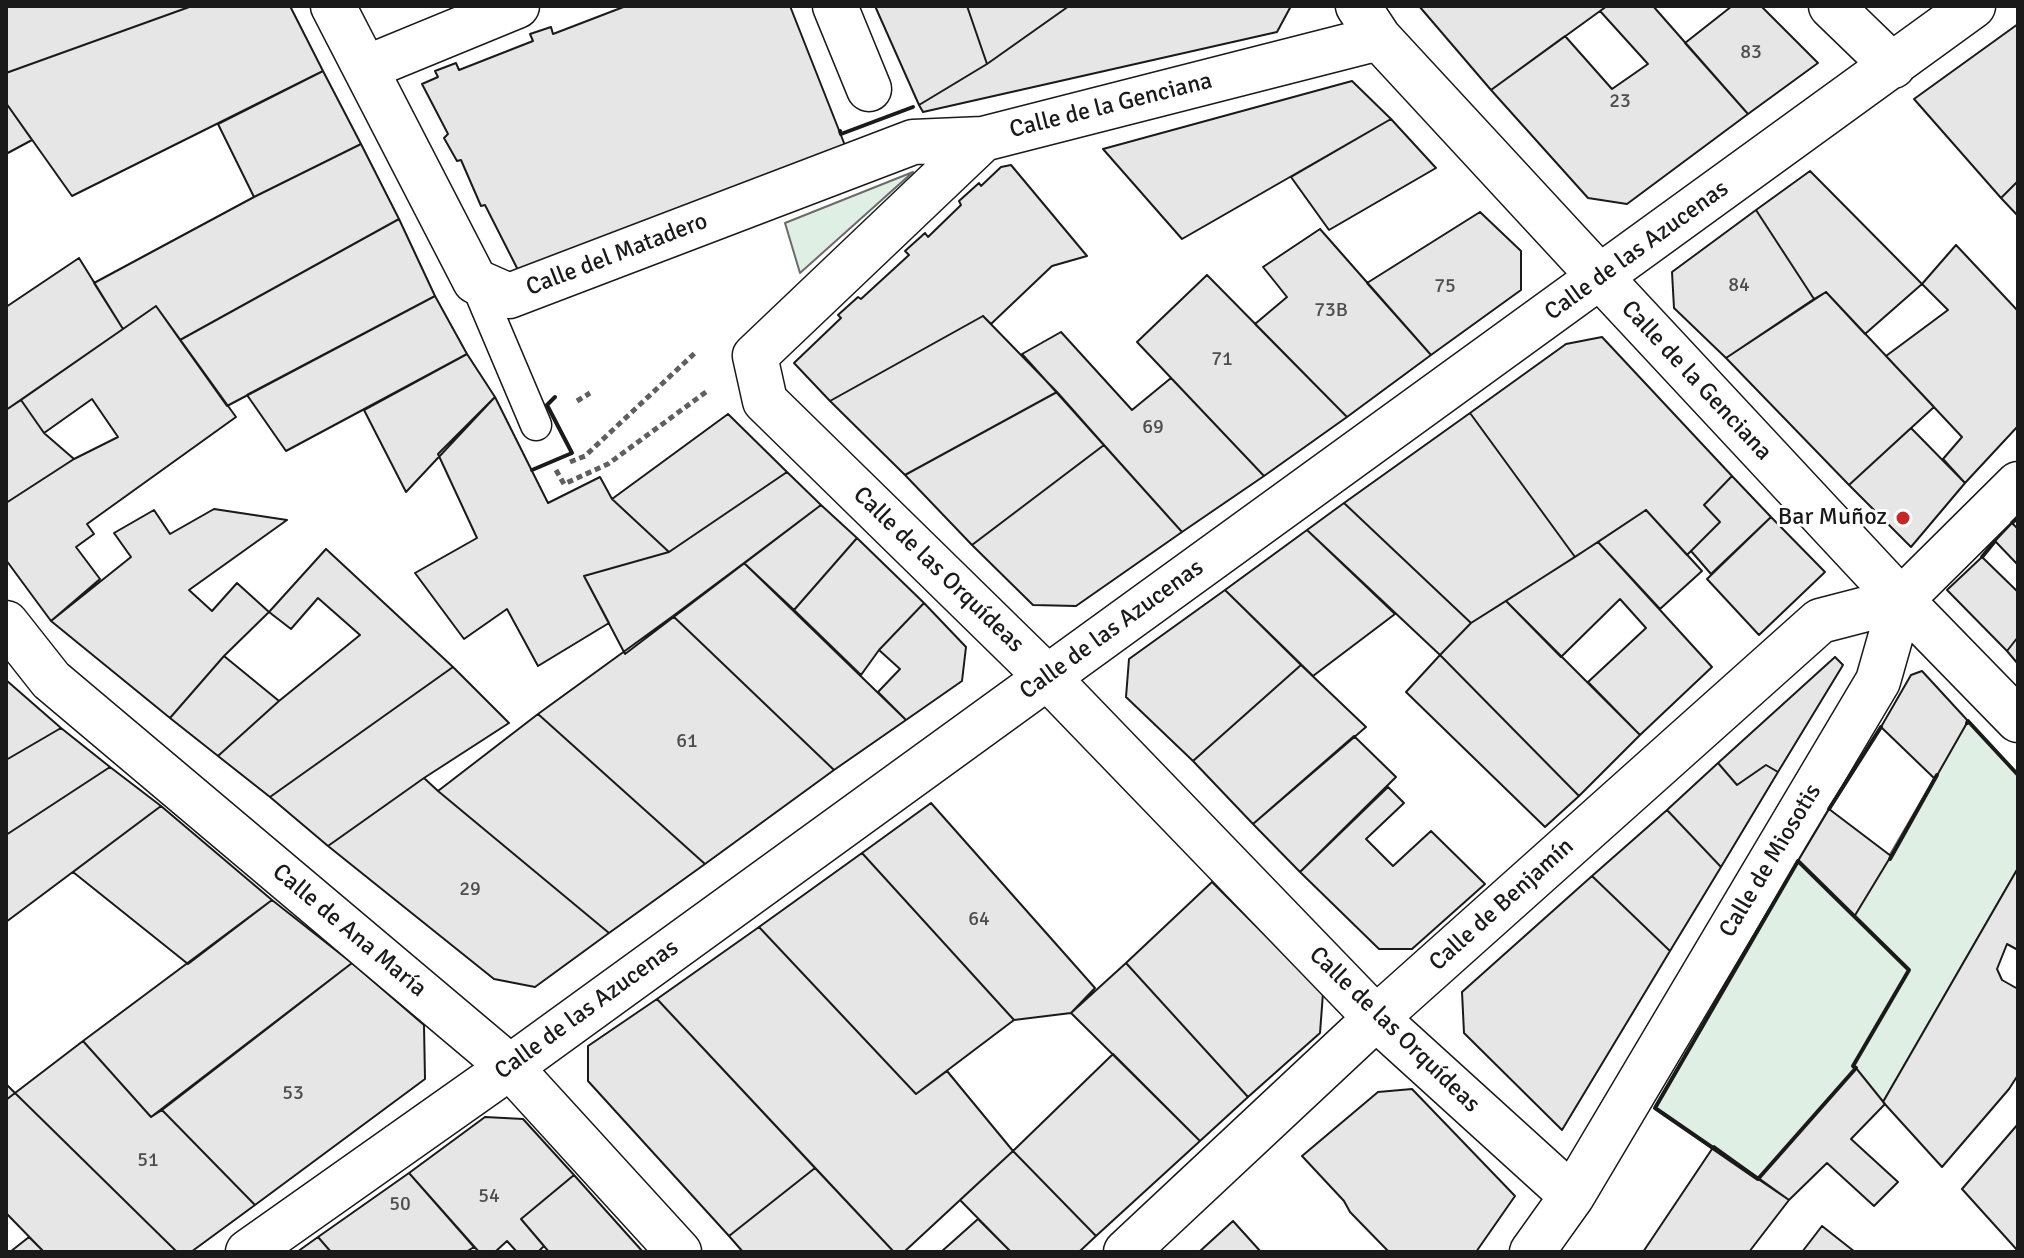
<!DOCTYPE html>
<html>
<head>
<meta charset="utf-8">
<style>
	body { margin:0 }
	#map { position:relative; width:2024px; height:1258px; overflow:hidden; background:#fff; font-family:Signika,sans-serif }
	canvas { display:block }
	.frame { position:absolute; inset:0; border:8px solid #1a1a1a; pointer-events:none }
</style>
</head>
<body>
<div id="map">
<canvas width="2024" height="1258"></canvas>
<div class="frame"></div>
</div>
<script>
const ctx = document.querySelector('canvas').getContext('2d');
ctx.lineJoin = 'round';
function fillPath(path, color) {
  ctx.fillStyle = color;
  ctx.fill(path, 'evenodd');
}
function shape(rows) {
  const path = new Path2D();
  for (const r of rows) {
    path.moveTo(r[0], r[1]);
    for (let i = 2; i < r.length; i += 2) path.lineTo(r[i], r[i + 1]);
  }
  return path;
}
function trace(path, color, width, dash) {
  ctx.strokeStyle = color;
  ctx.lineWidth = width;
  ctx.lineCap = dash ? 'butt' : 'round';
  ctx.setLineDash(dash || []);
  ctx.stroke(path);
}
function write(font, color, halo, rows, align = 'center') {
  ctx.font = font + ' Signika,sans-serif';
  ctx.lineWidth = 6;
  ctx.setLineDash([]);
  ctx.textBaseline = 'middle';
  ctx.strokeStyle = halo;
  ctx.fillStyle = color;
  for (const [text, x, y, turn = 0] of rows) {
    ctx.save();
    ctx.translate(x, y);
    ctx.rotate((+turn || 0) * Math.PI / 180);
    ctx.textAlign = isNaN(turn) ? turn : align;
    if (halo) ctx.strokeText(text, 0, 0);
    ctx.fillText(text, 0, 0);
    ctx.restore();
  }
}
const green = shape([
	[913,172,800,273,785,223,913,172],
	[1968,721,2018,775,2018,868,1883,1102,1855,1069,1758,1179,1655,1108,1798,861,1854,916,1968,721]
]);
const building = shape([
	[6,6,192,6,6,73,6,6],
	[192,6,290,6,323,71,72,196,6,103,6,73,192,6],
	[626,6,790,6,846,148,519,272,485,205,481,206,461,160,457,161,444,138,448,134,422,84,438,77,435,71,456,63,459,70,533,41,530,34,551,27,553,34,626,6],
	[875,6,967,6,987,64,919,105,875,6],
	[967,6,1069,6,987,64,967,6],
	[1069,6,1291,6,1277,32,923,112,919,105,987,64,1069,6],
	[1419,6,1607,6,1491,90,1419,6],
	[1607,6,1653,6,1748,114,1627,204,1588,198,1491,90,1565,36,1612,89,1648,64,1600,11,1607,6],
	[1732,6,1761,6,1818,63,1748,114,1685,43,1732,6],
	[2018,24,2018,181,2001,198,1914,99,2018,24],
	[323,71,361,144,254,197,218,124,323,71],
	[1352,81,1391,119,1182,239,1103,149,1352,81],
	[6,103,32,140,6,154,6,103],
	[1391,119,1436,168,1329,230,1291,177,1391,119],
	[361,144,399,219,180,340,156,306,123,329,94,283,254,197,361,144],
	[1011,165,1087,256,1052,266,991,324,983,316,830,401,794,363,841,318,838,315,858,297,861,299,909,255,905,251,925,233,928,237,961,205,959,201,979,183,981,186,1001,167,1011,165],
	[1810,171,1922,284,1865,334,1826,292,1814,299,1756,210,1810,171],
	[2018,181,2018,216,2001,198,2018,181],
	[1756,210,1814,299,1726,358,1674,308,1672,272,1756,210],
	[1480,212,1521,251,1521,290,1431,355,1367,283,1480,212],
	[399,219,435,296,227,406,180,340,399,219],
	[1320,229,1431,355,1347,417,1255,324,1287,297,1263,267,1320,229],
	[1956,245,2018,311,2018,426,1965,483,1943,459,1962,437,1886,356,1948,310,1922,284,1956,245],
	[79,258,123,329,6,410,6,307,79,258],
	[1207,275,1347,417,1264,476,1137,342,1207,275],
	[1826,292,1934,407,1849,485,1726,358,1826,292],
	[435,296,467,354,286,451,247,395,435,296],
	[156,306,236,417,87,524,94,534,76,547,100,579,51,621,6,560,6,503,74,459,118,437,92,399,44,433,21,400,156,306],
	[983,316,1057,392,905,475,830,401,983,316],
	[1061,332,1132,410,1171,378,1264,476,1182,532,1022,354,1061,332],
	[1602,337,1732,476,1704,505,1720,522,1687,555,1646,510,1575,557,1470,413,1566,344,1602,337],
	[467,354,495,397,406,492,364,410,467,354],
	[1057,392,1104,445,972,545,905,475,1057,392],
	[495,397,548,503,600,477,612,499,669,552,584,576,609,623,538,666,507,609,464,639,415,573,477,538,438,454,495,397],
	[21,400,44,433,74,459,6,503,6,410,21,400],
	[1470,413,1575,557,1471,623,1344,503,1470,413],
	[728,414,787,472,669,552,612,499,728,414],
	[1911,428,1965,483,1911,547,1849,485,1911,428],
	[1104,445,1182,532,1076,606,1033,605,972,545,1104,445],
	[787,472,821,505,625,654,584,576,669,552,787,472],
	[1732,476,1771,517,1711,574,1691,551,1720,522,1704,505,1732,476],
	[1344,503,1471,623,1440,655,1307,530,1344,503],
	[821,505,857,538,794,610,744,563,821,505],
	[214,509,287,520,189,590,212,611,237,583,269,612,224,656,170,718,51,621,131,557,114,533,154,510,170,534,214,509],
	[1646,510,1702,571,1660,609,1598,542,1646,510],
	[1771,517,1825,572,1759,635,1707,579,1771,517],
	[2012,523,2018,529,2018,565,1995,541,2012,523],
	[1307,530,1395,614,1313,676,1225,590,1307,530],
	[857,538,924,603,879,650,861,675,794,610,857,538],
	[1598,542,1712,667,1640,735,1588,682,1646,628,1620,599,1561,657,1506,601,1598,542],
	[326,549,453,667,270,797,218,756,279,701,360,635,318,598,291,629,269,612,326,549],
	[1982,557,2018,592,2018,637,2007,651,1947,590,1982,557],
	[744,563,906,720,834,770,673,616,744,563],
	[1225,590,1301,665,1193,761,1126,697,1129,659,1225,590],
	[1506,601,1640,735,1579,796,1440,655,1471,623,1506,601],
	[924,603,966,647,962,681,906,720,878,692,900,669,879,650,924,603],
	[673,616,834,770,705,864,538,714,673,616],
	[2018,637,2018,664,2007,651,2018,637],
	[1440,655,1579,796,1545,827,1406,692,1440,655],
	[224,656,279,701,218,756,170,718,224,656],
	[1835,657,1843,665,1778,772,1766,765,1737,785,1718,763,1835,657],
	[1301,665,1366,727,1253,824,1193,761,1301,665],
	[453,667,509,723,424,778,328,846,270,797,453,667],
	[1922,671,1968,721,1935,779,1881,727,1911,675,1922,671],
	[6,680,61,728,6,760,6,680],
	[538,714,705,864,609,933,438,791,538,714],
	[61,728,110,767,6,835,6,760,61,728],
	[1354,736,1396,777,1300,872,1253,824,1354,736],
	[1718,763,1737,785,1766,765,1778,772,1721,867,1667,810,1718,763],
	[110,767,161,806,6,922,6,835,110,767],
	[424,778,438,791,609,933,535,987,494,979,328,846,424,778],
	[1388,787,1404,803,1366,839,1393,866,1431,831,1485,884,1412,949,1379,949,1300,872,1388,787],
	[931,803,1095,988,1071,1013,1014,1020,862,853,931,803],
	[161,806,272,900,188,964,73,872,161,806],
	[1829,809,1891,856,1854,917,1798,861,1829,809],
	[1667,810,1721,867,1670,951,1592,876,1667,810],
	[862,853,1014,1020,916,1094,759,927,862,853],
	[2018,868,2018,950,2007,944,1997,969,2002,980,2018,989,2018,1075,2009,1089,1942,1167,1883,1102,2018,868],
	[1592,876,1670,951,1562,1130,1464,1033,1462,992,1592,876],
	[1212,882,1323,993,1320,1033,1248,1097,1126,963,1212,882],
	[272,900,352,963,151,1117,83,1041,272,900],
	[759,927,916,1094,947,1071,1013,1151,904,1252,894,1252,657,999,759,927],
	[352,963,424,1025,425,1079,255,1205,162,1110,352,963],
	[1126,963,1248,1097,1200,1141,1071,1013,1126,963],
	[657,999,815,1168,729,1236,588,1081,588,1046,657,999],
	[83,1041,151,1117,162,1110,255,1205,191,1252,177,1252,15,1093,83,1041],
	[1113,1054,1200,1141,1096,1236,1013,1151,1113,1054],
	[1856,1068,1885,1104,1851,1139,1898,1182,1874,1206,1827,1163,1789,1200,1758,1179,1856,1068],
	[6,1084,15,1093,6,1100,6,1084],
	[1412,1089,1515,1196,1476,1252,1389,1252,1350,1212,1344,1201,1302,1156,1378,1092,1412,1089],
	[15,1093,177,1252,44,1252,6,1213,6,1100,15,1093],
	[485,1117,523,1119,574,1175,521,1219,544,1246,538,1252,517,1252,507,1241,495,1252,479,1252,409,1173,485,1117],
	[2018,1124,2018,1251,1962,1189,2018,1124],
	[1714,1146,1789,1200,1749,1252,1643,1252,1714,1146],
	[1013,1151,1096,1236,1079,1252,1011,1252,960,1200,1013,1151],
	[815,1168,894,1252,743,1252,729,1236,815,1168],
	[409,1173,474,1247,466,1252,331,1252,318,1237,409,1173],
	[574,1175,643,1252,549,1252,521,1219,574,1175],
	[978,1219,1011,1252,941,1252,978,1219],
	[1233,1221,1261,1252,1199,1252,1233,1221],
	[1822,1226,1855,1252,1802,1252,1822,1226],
	[29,1237,44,1252,10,1252,29,1237],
	[318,1237,331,1252,297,1252,318,1237]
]);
const path = shape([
	[577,401,590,393],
	[570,462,585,456,697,351],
	[556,470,564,484,608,464,706,392]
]);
const lane = shape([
	[475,281,536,425]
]);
const street = shape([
	[333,6,475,281,509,296,913,142,983,139,1379,38],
	[835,6,869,89],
	[1358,6,1379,38,1600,277,1901,600,2018,720],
	[1831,6,1893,66],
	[366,68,517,6],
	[983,139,755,356,765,401,1047,677,1376,1018,1572,1196],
	[6,623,51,680,510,1067,679,1252],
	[248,1252,510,1067,1973,6],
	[1126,1252,1376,1018,1820,621,1901,600],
	[1532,1252,1572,1196,1878,681,1901,600,2018,484]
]);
const wall = shape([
	[840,131,841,134,913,107],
	[532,470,572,453,547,405,555,397],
	[2012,523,2018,517],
	[1982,557,1995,541],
	[1967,723,1968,721,2018,775],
	[1829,809,1881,727],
	[1890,859,1937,775],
	[1798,861,1909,970,1853,1066,1856,1068,1758,1179,1655,1108,1798,861]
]);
const markers = [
	[1903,518,8,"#c62828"]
];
const numberNames = [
	["83",1751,53],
	["23",1620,102],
	["84",1739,286],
	["75",1445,287],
	["73B",1331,311],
	["71",1222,360],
	["69",1153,428],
	["61",687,742],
	["29",470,890],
	["64",979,920],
	["53",293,1094],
	["51",148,1161],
	["54",489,1197],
	["50",400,1205]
];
const streetNames = [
	["Calle de la Genciana",1111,106,-14],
	["Calle de las Azucenas",1637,251,-36],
	["Calle del Matadero",617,255,-21],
	["Calle de la Genciana",1696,381,47],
	["Calle de las Orquídeas",938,570,44],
	["Calle de las Azucenas",1112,630,-36],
	["Calle de Miosotis",1771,861,-59],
	["Calle de Benjamín",1502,905,-42],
	["Calle de Ana María",349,931,40],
	["Calle de las Azucenas",587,1010,-36],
	["Calle de las Orquídeas",1394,1030,44]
];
const poiNames = [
	["Bar Muñoz",1887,518]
];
fillPath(green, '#e0efe3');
trace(green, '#6a6a6a', 2);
fillPath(building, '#e6e6e6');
trace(building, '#1a1a1a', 2);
trace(lane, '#1a1a1a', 33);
trace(street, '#1a1a1a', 47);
trace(path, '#5f5f5f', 5, [6, 4]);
trace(lane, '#fff', 30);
trace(street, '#fff', 44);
trace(wall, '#1a1a1a', 4);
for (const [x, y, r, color] of markers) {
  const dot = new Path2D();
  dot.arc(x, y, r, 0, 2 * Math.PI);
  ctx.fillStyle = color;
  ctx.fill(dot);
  trace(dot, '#fff', 3);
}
write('20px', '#4d4d4d', null, numberNames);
write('24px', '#1a1a1a', '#fff', streetNames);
write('24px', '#1a1a1a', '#fff', poiNames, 'right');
</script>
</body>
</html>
